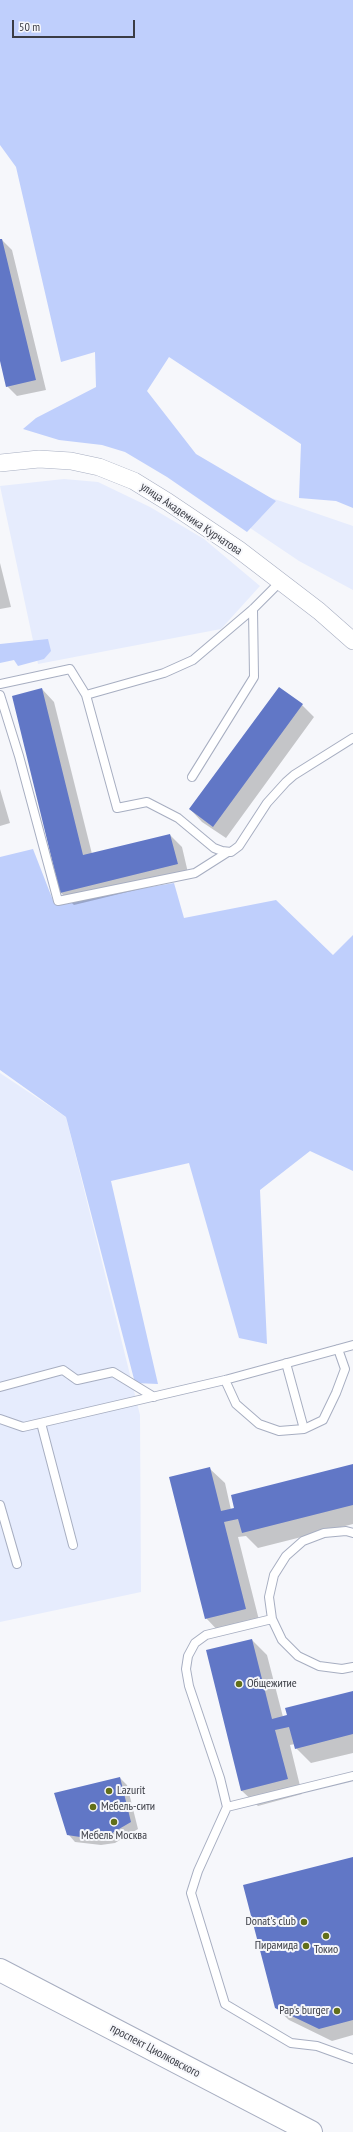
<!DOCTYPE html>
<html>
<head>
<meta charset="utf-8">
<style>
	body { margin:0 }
	#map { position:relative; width:353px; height:2132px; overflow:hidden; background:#f6f7fb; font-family:"PT Sans Narrow",sans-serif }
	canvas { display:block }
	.scale { position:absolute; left:12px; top:20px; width:123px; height:18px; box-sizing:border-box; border:2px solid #3a3c44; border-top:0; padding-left:5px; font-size:12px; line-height:14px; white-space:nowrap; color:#3a3c44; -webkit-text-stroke:3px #f6f7fb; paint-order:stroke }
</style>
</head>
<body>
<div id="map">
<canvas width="353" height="2132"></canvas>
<div class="scale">50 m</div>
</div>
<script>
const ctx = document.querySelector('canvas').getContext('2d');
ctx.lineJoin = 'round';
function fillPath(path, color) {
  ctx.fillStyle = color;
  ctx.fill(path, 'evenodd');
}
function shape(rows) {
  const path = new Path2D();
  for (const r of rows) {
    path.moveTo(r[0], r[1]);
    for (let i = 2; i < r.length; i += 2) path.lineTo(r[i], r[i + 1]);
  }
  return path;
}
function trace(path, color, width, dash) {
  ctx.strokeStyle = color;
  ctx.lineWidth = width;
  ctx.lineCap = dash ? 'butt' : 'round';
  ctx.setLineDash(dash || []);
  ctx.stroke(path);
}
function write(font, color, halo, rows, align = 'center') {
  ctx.font = font + ' "PT Sans Narrow",sans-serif';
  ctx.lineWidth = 4;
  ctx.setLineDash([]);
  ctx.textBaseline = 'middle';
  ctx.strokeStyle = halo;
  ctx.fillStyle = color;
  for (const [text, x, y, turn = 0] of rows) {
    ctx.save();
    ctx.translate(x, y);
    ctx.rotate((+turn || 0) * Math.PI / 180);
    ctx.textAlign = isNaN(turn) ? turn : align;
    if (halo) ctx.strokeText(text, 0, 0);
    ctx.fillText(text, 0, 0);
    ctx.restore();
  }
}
const built = shape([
	[187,469,353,526,353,590,299,561,179,480],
	[64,479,98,482,150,507,204,539,260,586,221,629,38,664,0,486],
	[0,1073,66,1117,140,1415,141,1592,0,1622]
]);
const green = shape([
	[0,0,353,0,353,508,336,501,299,498,301,444,169,357,147,391,196,454,276,501,247,532,167,477,125,452,102,445,59,440,23,429,36,418,96,387,95,352,61,362,16,167,0,145],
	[48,639,51,651,44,659,18,666,14,660,0,663,0,644],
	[33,849,54,903,174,883,184,918,276,900,333,955,353,935,353,1171,310,1151,260,1190,267,1344,239,1338,189,1163,111,1181,158,1384,135,1383,66,1117,0,1070,0,857]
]);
const shadow = shape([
	[2,240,12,250,46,390,17,396,7,386,0,357,0,241],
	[0,563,11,607,0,609],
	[42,689,54,702,92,854,170,835,182,847,189,877,74,905,61,893],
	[302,705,314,717,226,838,202,822,190,809],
	[0,789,10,823,0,826],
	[353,1465,353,1524,258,1548,246,1536,238,1537,260,1624,221,1634,206,1618,209,1468,225,1483,231,1510],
	[252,1640,267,1655,283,1717,353,1692,353,1753,311,1763,296,1748,295,1744,290,1745,302,1794,258,1806,242,1791],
	[120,1778,127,1785,138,1829,115,1843,101,1845,75,1842,68,1834],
	[353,1858,353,2035,332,2041,289,2020,276,2008]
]);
const building = shape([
	[0,239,2,239,36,380,6,387,0,361],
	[279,687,303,704,213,827,189,809],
	[42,688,83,855,170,834,178,864,60,893,12,696],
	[353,1464,353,1505,242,1533,238,1519,224,1522,246,1609,205,1619,169,1477,210,1467,221,1511,234,1508,231,1495],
	[252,1639,272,1719,287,1715,285,1708,353,1691,353,1734,295,1749,289,1727,275,1730,288,1779,241,1791,206,1650],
	[120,1777,131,1822,107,1836,93,1839,67,1835,54,1793],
	[353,1857,353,2020,319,2029,275,2008,243,1885]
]);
const service = shape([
	[281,581,253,609,193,660,164,673,86,695,117,808,147,802,178,818,214,848,222,851,231,852,239,846,267,803,286,782,294,775,353,738],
	[0,684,70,669,86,695],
	[0,695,19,756,58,901,195,873,228,852],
	[192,777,254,677,253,609],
	[286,1363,304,1429],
	[225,1380,236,1404,259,1424,279,1431,304,1429,323,1420,336,1393,345,1369,338,1349],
	[0,1387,63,1370,77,1380,113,1372,154,1397],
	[0,1419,23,1427,225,1380,353,1345],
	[41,1423,73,1545],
	[0,1505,17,1564],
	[353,1533,346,1531,324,1533,303,1541,286,1556,274,1575,269,1597,272,1619,282,1640,298,1656,319,1666,342,1669,353,1667],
	[272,1619,206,1635,195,1643,188,1656,186,1669,189,1686,220,1778,227,1807,198,1871,191,1893,225,2004,291,2043,317,2046,353,2059],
	[227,1807,353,1776]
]);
const minor = shape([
	[0,463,39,459,71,461,99,467,134,481,168,502,238,549,319,611,353,641]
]);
const secondary = shape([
	[0,1970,311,2132]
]);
const markers = [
	[239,1684,4,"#626f19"],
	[109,1791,4,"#626f19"],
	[93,1807,4,"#626f19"],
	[114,1822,4,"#626f19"],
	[304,1922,4,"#626f19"],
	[326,1936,4,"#626f19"],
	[306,1946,4,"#626f19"],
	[337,2011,4,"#626f19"]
];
const streetNames = [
	["улица Академика Курчатова",191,519,34],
	["проспект Циолковского",155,2051,28]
];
const poiNames = [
	["Общежитие",247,1684],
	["Lazurit",117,1791],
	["Мебель-сити",101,1807],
	["Мебель Москва",114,1836,"center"],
	["Donat's club",296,1922,"right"],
	["Пирамида",298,1946,"right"],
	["Токио",326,1950,"center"],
	["Pap's burger",329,2011,"right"]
];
fillPath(built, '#e6ecfd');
fillPath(green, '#bfcffc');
fillPath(shadow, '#0003');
fillPath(building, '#6177c6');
trace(service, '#a7aec1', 10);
trace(minor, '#a7aec1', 18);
trace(secondary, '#a7aec1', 24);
trace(service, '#fff', 8);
trace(minor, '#fff', 17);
trace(secondary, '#fff', 22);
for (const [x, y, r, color] of markers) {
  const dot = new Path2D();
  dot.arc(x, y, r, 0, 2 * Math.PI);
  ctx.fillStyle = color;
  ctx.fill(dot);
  trace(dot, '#f6f7fb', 1.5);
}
write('12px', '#3a3c44', '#f6f7fb', streetNames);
write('12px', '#3a3c44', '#f6f7fb', poiNames, 'left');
</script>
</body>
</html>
